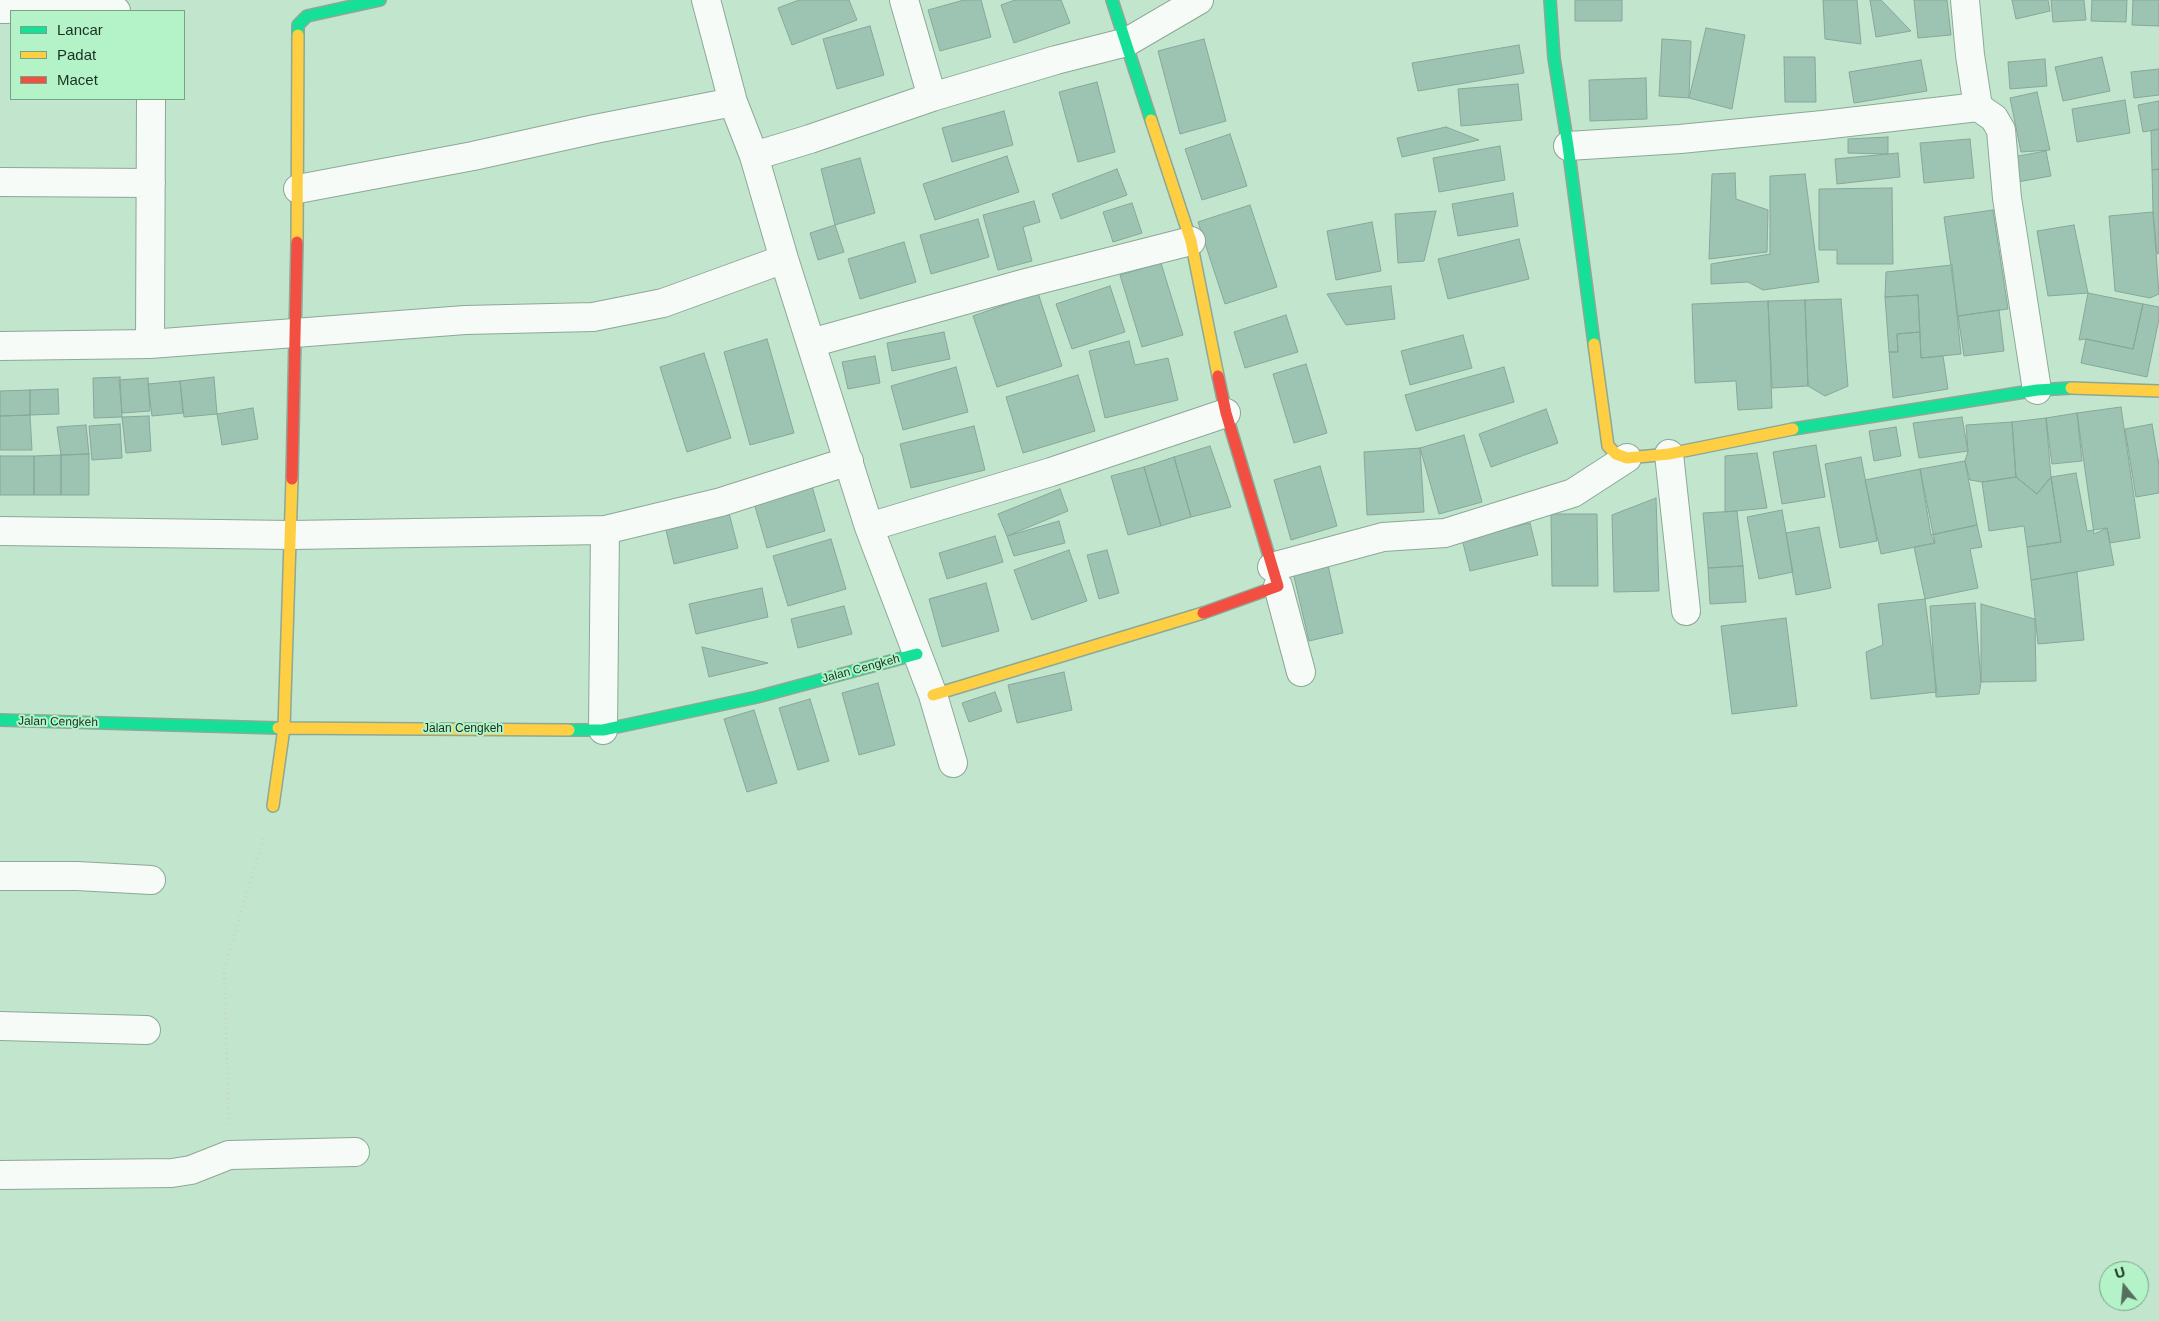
<!DOCTYPE html>
<html>
<head>
<meta charset="utf-8">
<style>
	body { margin:0 }
	#map { position:relative; width:2159px; height:1321px; overflow:hidden; background:#c2e5cd; font-family:Arial,sans-serif }
	canvas { display:block }
	.legend { position:absolute; left:10px; top:10px; width:175px; height:90px; box-sizing:border-box; background:#b4f3c8; border:1px solid #76a585; margin:0; padding:6px 9px; list-style:none; font-size:15px; color:#183121 }
	.legend li { display:flex; align-items:center; gap:10px; height:25px }
	.legend b { width:25px; border:1px solid #76a585 }
	.north { position:absolute; left:2099px; top:1261px; width:50px; height:50px; box-sizing:border-box; background:#b4f3c8; border:1px solid #76a585; border-radius:50%; rotate:343deg; font-size:14px; font-weight:700; line-height:20px; text-align:center; color:#183121 }
	.north::after { content:''; display:block; margin:auto; width:18px; height:22px; background:#54705d; clip-path:polygon(50% 0,100% 100%,50% 72%,0 100%) }
</style>
</head>
<body>
<div id="map">
<canvas width="2159" height="1321"></canvas>
<ul class="legend">
<li><b style="height:6px;background:#16e098"></b>Lancar</li>
<li><b style="height:6px;background:#ffcf43"></b>Padat</li>
<li><b style="height:6px;background:#f24e42"></b>Macet</li>
</ul>
<div class="north">U</div>
</div>
<script>
const ctx = document.querySelector('canvas').getContext('2d');
ctx.lineJoin = 'round';
function fillPath(path, color) {
  ctx.fillStyle = color;
  ctx.fill(path, 'evenodd');
}
function shape(rows) {
  const path = new Path2D();
  for (const r of rows) {
    path.moveTo(r[0], r[1]);
    for (let i = 2; i < r.length; i += 2) path.lineTo(r[i], r[i + 1]);
  }
  return path;
}
function trace(path, color, width, dash) {
  ctx.strokeStyle = color;
  ctx.lineWidth = width;
  ctx.lineCap = dash ? 'butt' : 'round';
  ctx.setLineDash(dash || []);
  ctx.stroke(path);
}
function write(font, color, halo, rows, align = 'center') {
  ctx.font = font + ' Arial,sans-serif';
  ctx.lineWidth = 4;
  ctx.setLineDash([]);
  ctx.textBaseline = 'middle';
  ctx.strokeStyle = halo;
  ctx.fillStyle = color;
  for (const [text, x, y, turn = 0] of rows) {
    ctx.save();
    ctx.translate(x, y);
    ctx.rotate((+turn || 0) * Math.PI / 180);
    ctx.textAlign = isNaN(turn) ? turn : align;
    if (halo) ctx.strokeText(text, 0, 0);
    ctx.fillText(text, 0, 0);
    ctx.restore();
  }
}
const building = shape([
	[799,0,849,0,857,20,792,45,778,8,799,0],
	[964,0,981,0,991,37,940,51,928,10,964,0],
	[1015,0,1061,0,1070,23,1014,43,1001,5,1015,0],
	[1575,0,1622,0,1622,21,1575,21,1575,0],
	[1823,0,1857,0,1861,44,1825,39,1823,0],
	[1870,0,1881,0,1911,31,1876,37,1870,0],
	[1914,0,1947,0,1951,35,1918,38,1914,0],
	[2012,0,2048,0,2050,11,2016,19,2012,0],
	[2051,0,2084,0,2086,20,2053,22,2051,0],
	[2092,0,2127,0,2126,22,2091,21,2092,0],
	[2133,0,2159,0,2159,26,2132,25,2133,0],
	[870,26,884,75,837,89,823,39,870,26],
	[1706,28,1745,35,1732,109,1689,98,1706,28],
	[1204,39,1226,121,1180,134,1158,51,1204,39],
	[1662,39,1691,41,1689,98,1659,96,1662,39],
	[1519,45,1524,73,1418,91,1412,63,1519,45],
	[1784,57,1815,57,1816,102,1785,102,1784,57],
	[2102,57,2110,91,2063,101,2055,67,2102,57],
	[2045,59,2047,86,2010,89,2008,62,2045,59],
	[1921,60,1927,91,1854,103,1849,72,1921,60],
	[2159,69,2159,95,2134,98,2131,72,2159,69],
	[1646,78,1647,119,1590,121,1589,80,1646,78],
	[1097,82,1115,152,1078,162,1059,92,1097,82],
	[1518,84,1522,120,1461,126,1458,89,1518,84],
	[2037,92,2050,150,2021,152,2010,98,2037,92],
	[2125,100,2130,133,2077,142,2072,109,2125,100],
	[2159,101,2159,129,2143,132,2138,105,2159,101],
	[1004,111,1013,145,952,162,942,128,1004,111],
	[1446,127,1479,140,1402,157,1397,138,1446,127],
	[2159,129,2159,169,2152,170,2151,131,2159,129],
	[1230,134,1247,186,1202,200,1185,149,1230,134],
	[1888,137,1888,154,1848,153,1848,139,1888,137],
	[1970,139,1974,178,1924,183,1920,143,1970,139],
	[1500,146,1505,180,1439,192,1433,158,1500,146],
	[2046,151,2051,176,2012,183,2007,158,2046,151],
	[1898,153,1900,177,1837,184,1835,159,1898,153],
	[1007,156,1019,192,935,220,923,184,1007,156],
	[860,158,875,213,835,225,821,169,860,158],
	[1117,169,1127,195,1061,219,1052,194,1117,169],
	[2159,169,2159,253,2157,254,2153,212,2152,170,2159,169],
	[1735,173,1736,199,1768,210,1767,252,1709,259,1712,174,1735,173],
	[1805,174,1819,282,1763,290,1748,282,1711,284,1711,264,1770,254,1770,176,1805,174],
	[1892,188,1893,264,1837,264,1837,250,1819,250,1819,189,1892,188],
	[1513,193,1518,226,1458,236,1452,204,1513,193],
	[1034,201,1040,222,1023,227,1032,261,998,270,983,215,1034,201],
	[1132,203,1142,233,1113,242,1103,212,1132,203],
	[1250,205,1277,287,1225,304,1198,222,1250,205],
	[1993,210,2008,309,1958,316,1944,217,1993,210],
	[1436,211,1424,261,1398,263,1395,214,1436,211],
	[2153,212,2159,294,2150,298,2115,291,2109,216,2153,212],
	[978,219,989,257,931,274,920,235,978,219],
	[1372,222,1381,271,1336,280,1327,231,1372,222],
	[835,225,844,252,818,260,810,233,835,225],
	[2074,225,2088,293,2048,296,2037,231,2074,225],
	[1519,239,1529,279,1448,299,1438,259,1519,239],
	[904,242,916,282,860,299,848,259,904,242],
	[1161,263,1183,335,1142,347,1120,275,1161,263],
	[1952,265,1961,354,1921,358,1918,295,1885,297,1886,272,1952,265],
	[1110,286,1125,332,1072,349,1056,304,1110,286],
	[1391,286,1395,319,1346,325,1327,294,1391,286],
	[1038,293,1062,366,997,387,973,316,1038,293],
	[2088,293,2143,304,2133,349,2086,339,2079,340,2088,293],
	[1918,295,1920,332,1897,334,1898,352,1889,352,1885,297,1918,295],
	[1841,299,1848,386,1825,396,1808,386,1805,300,1841,299],
	[1805,300,1808,386,1772,388,1768,301,1805,300],
	[1768,301,1772,408,1738,410,1736,381,1695,383,1692,304,1768,301],
	[2143,304,2159,307,2159,319,2147,377,2081,363,2086,339,2133,349,2143,304],
	[1999,310,2004,351,1964,356,1958,316,1999,310],
	[1286,315,1298,352,1245,368,1234,332,1286,315],
	[944,332,950,359,892,371,887,343,944,332],
	[1920,332,1921,358,1943,356,1948,389,1893,398,1889,352,1898,352,1897,334,1920,332],
	[1463,335,1472,368,1410,385,1401,351,1463,335],
	[767,339,794,433,750,445,724,352,767,339],
	[1129,341,1135,365,1168,358,1178,400,1105,418,1089,351,1129,341],
	[704,353,731,438,687,452,660,367,704,353],
	[875,356,880,383,848,389,842,362,875,356],
	[1306,364,1327,433,1294,443,1273,374,1306,364],
	[956,367,968,412,903,430,891,386,956,367],
	[1504,367,1514,402,1416,431,1405,395,1504,367],
	[1078,375,1095,431,1023,453,1006,397,1078,375],
	[120,377,122,417,94,418,93,378,120,377],
	[214,377,217,414,184,417,180,381,214,377],
	[148,378,150,411,122,413,119,380,148,378],
	[180,381,183,413,152,416,148,384,180,381],
	[58,389,59,414,30,415,30,390,58,389],
	[30,390,30,415,0,416,0,391,30,390],
	[2121,407,2140,538,2110,543,2107,528,2094,534,2077,413,2121,407],
	[253,408,258,439,222,445,217,414,253,408],
	[1546,409,1558,443,1491,467,1479,434,1546,409],
	[2077,413,2082,461,2052,464,2046,418,2077,413],
	[30,415,32,450,0,450,0,416,30,415],
	[149,416,151,451,126,453,122,417,149,416],
	[1962,417,1968,451,1919,458,1913,423,1962,417],
	[2046,418,2051,477,2037,494,2016,477,2012,422,2046,418],
	[2012,422,2016,477,1982,482,1970,480,1965,461,1968,451,1966,425,2012,422],
	[120,424,122,458,92,460,89,426,120,424],
	[2152,424,2159,465,2159,493,2136,497,2125,429,2152,424],
	[86,425,89,454,61,455,57,427,86,425],
	[974,426,985,470,911,488,900,444,974,426],
	[1896,427,1901,456,1874,461,1869,431,1896,427],
	[1464,435,1482,502,1439,514,1420,448,1464,435],
	[1816,445,1825,497,1782,504,1773,452,1816,445],
	[1210,446,1231,507,1191,517,1174,457,1210,446],
	[1420,448,1424,512,1367,515,1364,452,1420,448],
	[1757,453,1767,508,1725,512,1725,456,1757,453],
	[89,454,89,495,61,495,61,455,89,454],
	[61,455,61,495,34,495,34,456,61,455],
	[0,456,34,456,34,495,0,495,0,456],
	[1174,457,1191,517,1161,526,1144,467,1174,457],
	[1861,457,1877,541,1840,548,1825,464,1861,457],
	[1965,461,1977,525,1931,535,1920,469,1965,461],
	[1320,466,1337,526,1291,540,1274,480,1320,466],
	[1144,467,1161,526,1128,535,1111,476,1144,467],
	[1920,469,1935,543,1881,554,1865,480,1920,469],
	[2076,473,2087,531,2107,528,2114,565,2031,580,2027,547,2061,542,2051,477,2076,473],
	[2016,477,2037,494,2051,477,2061,542,2027,547,2024,526,1989,531,1982,482,2016,477],
	[812,486,825,531,767,548,754,503,812,486],
	[1060,489,1068,511,1007,536,998,514,1060,489],
	[1656,498,1659,591,1614,592,1612,515,1656,498],
	[1782,510,1793,572,1759,579,1747,517,1782,510],
	[1737,511,1743,566,1708,568,1703,513,1737,511],
	[729,513,738,548,674,564,666,530,729,513],
	[1551,514,1597,514,1598,586,1552,586,1551,514],
	[1059,521,1065,543,1014,556,1007,536,1059,521],
	[1530,523,1538,555,1470,571,1462,539,1530,523],
	[1977,525,1982,547,1970,549,1978,588,1925,599,1914,547,1935,543,1931,535,1977,525],
	[1819,527,1831,588,1796,595,1786,533,1819,527],
	[995,536,1003,562,947,579,939,553,995,536],
	[831,539,846,589,788,606,773,556,831,539],
	[1069,550,1087,601,1032,620,1014,570,1069,550],
	[1107,550,1119,593,1099,599,1087,555,1107,550],
	[1326,556,1343,633,1309,641,1291,564,1326,556],
	[1743,566,1746,602,1710,604,1708,568,1743,566],
	[2077,572,2084,640,2038,644,2031,580,2077,572],
	[986,583,999,631,942,647,929,599,986,583],
	[762,588,768,617,696,634,689,604,762,588],
	[1925,599,1937,692,1871,699,1866,652,1883,645,1878,604,1925,599],
	[1975,603,1981,682,1979,694,1936,697,1930,606,1975,603],
	[1981,604,2035,619,2036,681,1981,682,1981,604],
	[844,606,852,634,798,648,791,619,844,606],
	[1786,618,1797,706,1732,714,1721,626,1786,618],
	[702,647,768,663,709,677,702,647],
	[1064,672,1072,710,1017,723,1008,685,1064,672],
	[878,683,895,745,859,755,842,693,878,683],
	[995,692,1002,711,969,722,962,703,995,692],
	[810,699,829,761,798,770,779,708,810,699],
	[754,710,777,783,747,792,724,719,754,710]
]);
const path = shape([
	[229,1124,224,969,264,836]
]);
const street = shape([
	[706,0,733,102,754,156,784,259,869,527,933,695,953,763],
	[904,0,932,97],
	[1965,0,1970,55,1978,107,1994,118,2001,130,2007,198,2037,390],
	[0,9,80,8,116,11],
	[1568,146,1680,139,1823,125,1978,107],
	[754,156,810,139,932,97,1056,60,1127,42,1199,0],
	[0,182,151,183],
	[298,189,473,156,595,129,733,102],
	[811,343,1026,283,1191,241],
	[150,344,151,99],
	[0,346,150,344,465,320,593,317,663,303,784,259],
	[1669,454,1686,611],
	[869,527,1051,472,1226,413],
	[0,531,291,535,605,530,721,502,849,461],
	[1272,567,1383,537,1445,533,1573,493,1627,458],
	[1278,586,1301,672],
	[603,730,605,530],
	[0,876,77,876,151,880],
	[0,1026,146,1030],
	[0,1175,172,1173,191,1170,229,1155,355,1152]
]);
const fast = shape([
	[1112,0,1151,120],
	[1550,0,1554,58,1568,146,1594,344],
	[298,35,298,25,307,16,380,0],
	[1793,429,2037,390,2071,388],
	[0,720,278,728],
	[569,730,603,730,757,697,917,654]
]);
const slow = shape([
	[1151,120,1191,241,1218,376],
	[297,242,298,35],
	[1594,344,1608,446,1616,454,1627,458,1669,454,1793,429],
	[2071,388,2159,391],
	[933,695,1203,613],
	[278,728,569,730],
	[273,806,284,728,292,479]
]);
const jam = shape([
	[292,479,297,242],
	[1203,613,1278,586,1226,413,1218,376]
]);
const streetNames = [
	["Jalan Cengkeh",861,669,-15],
	["Jalan Cengkeh",58,722,1],
	["Jalan Cengkeh",463,729]
];
fillPath(building, '#9dc3b3');
trace(building, '#88a799', 1);
trace(street, '#8da896', 30);
trace(fast, '#8da896', 14);
trace(slow, '#8da896', 14);
trace(jam, '#8da896', 14);
trace(path, '#c9d3cc', 3, [1, 4]);
trace(street, '#f6fbf8', 28);
trace(fast, '#16e098', 11);
trace(slow, '#ffcf43', 11);
trace(jam, '#f24e42', 11);
write('12px', '#183121', '#b4f3c8', streetNames);
</script>
</body>
</html>
